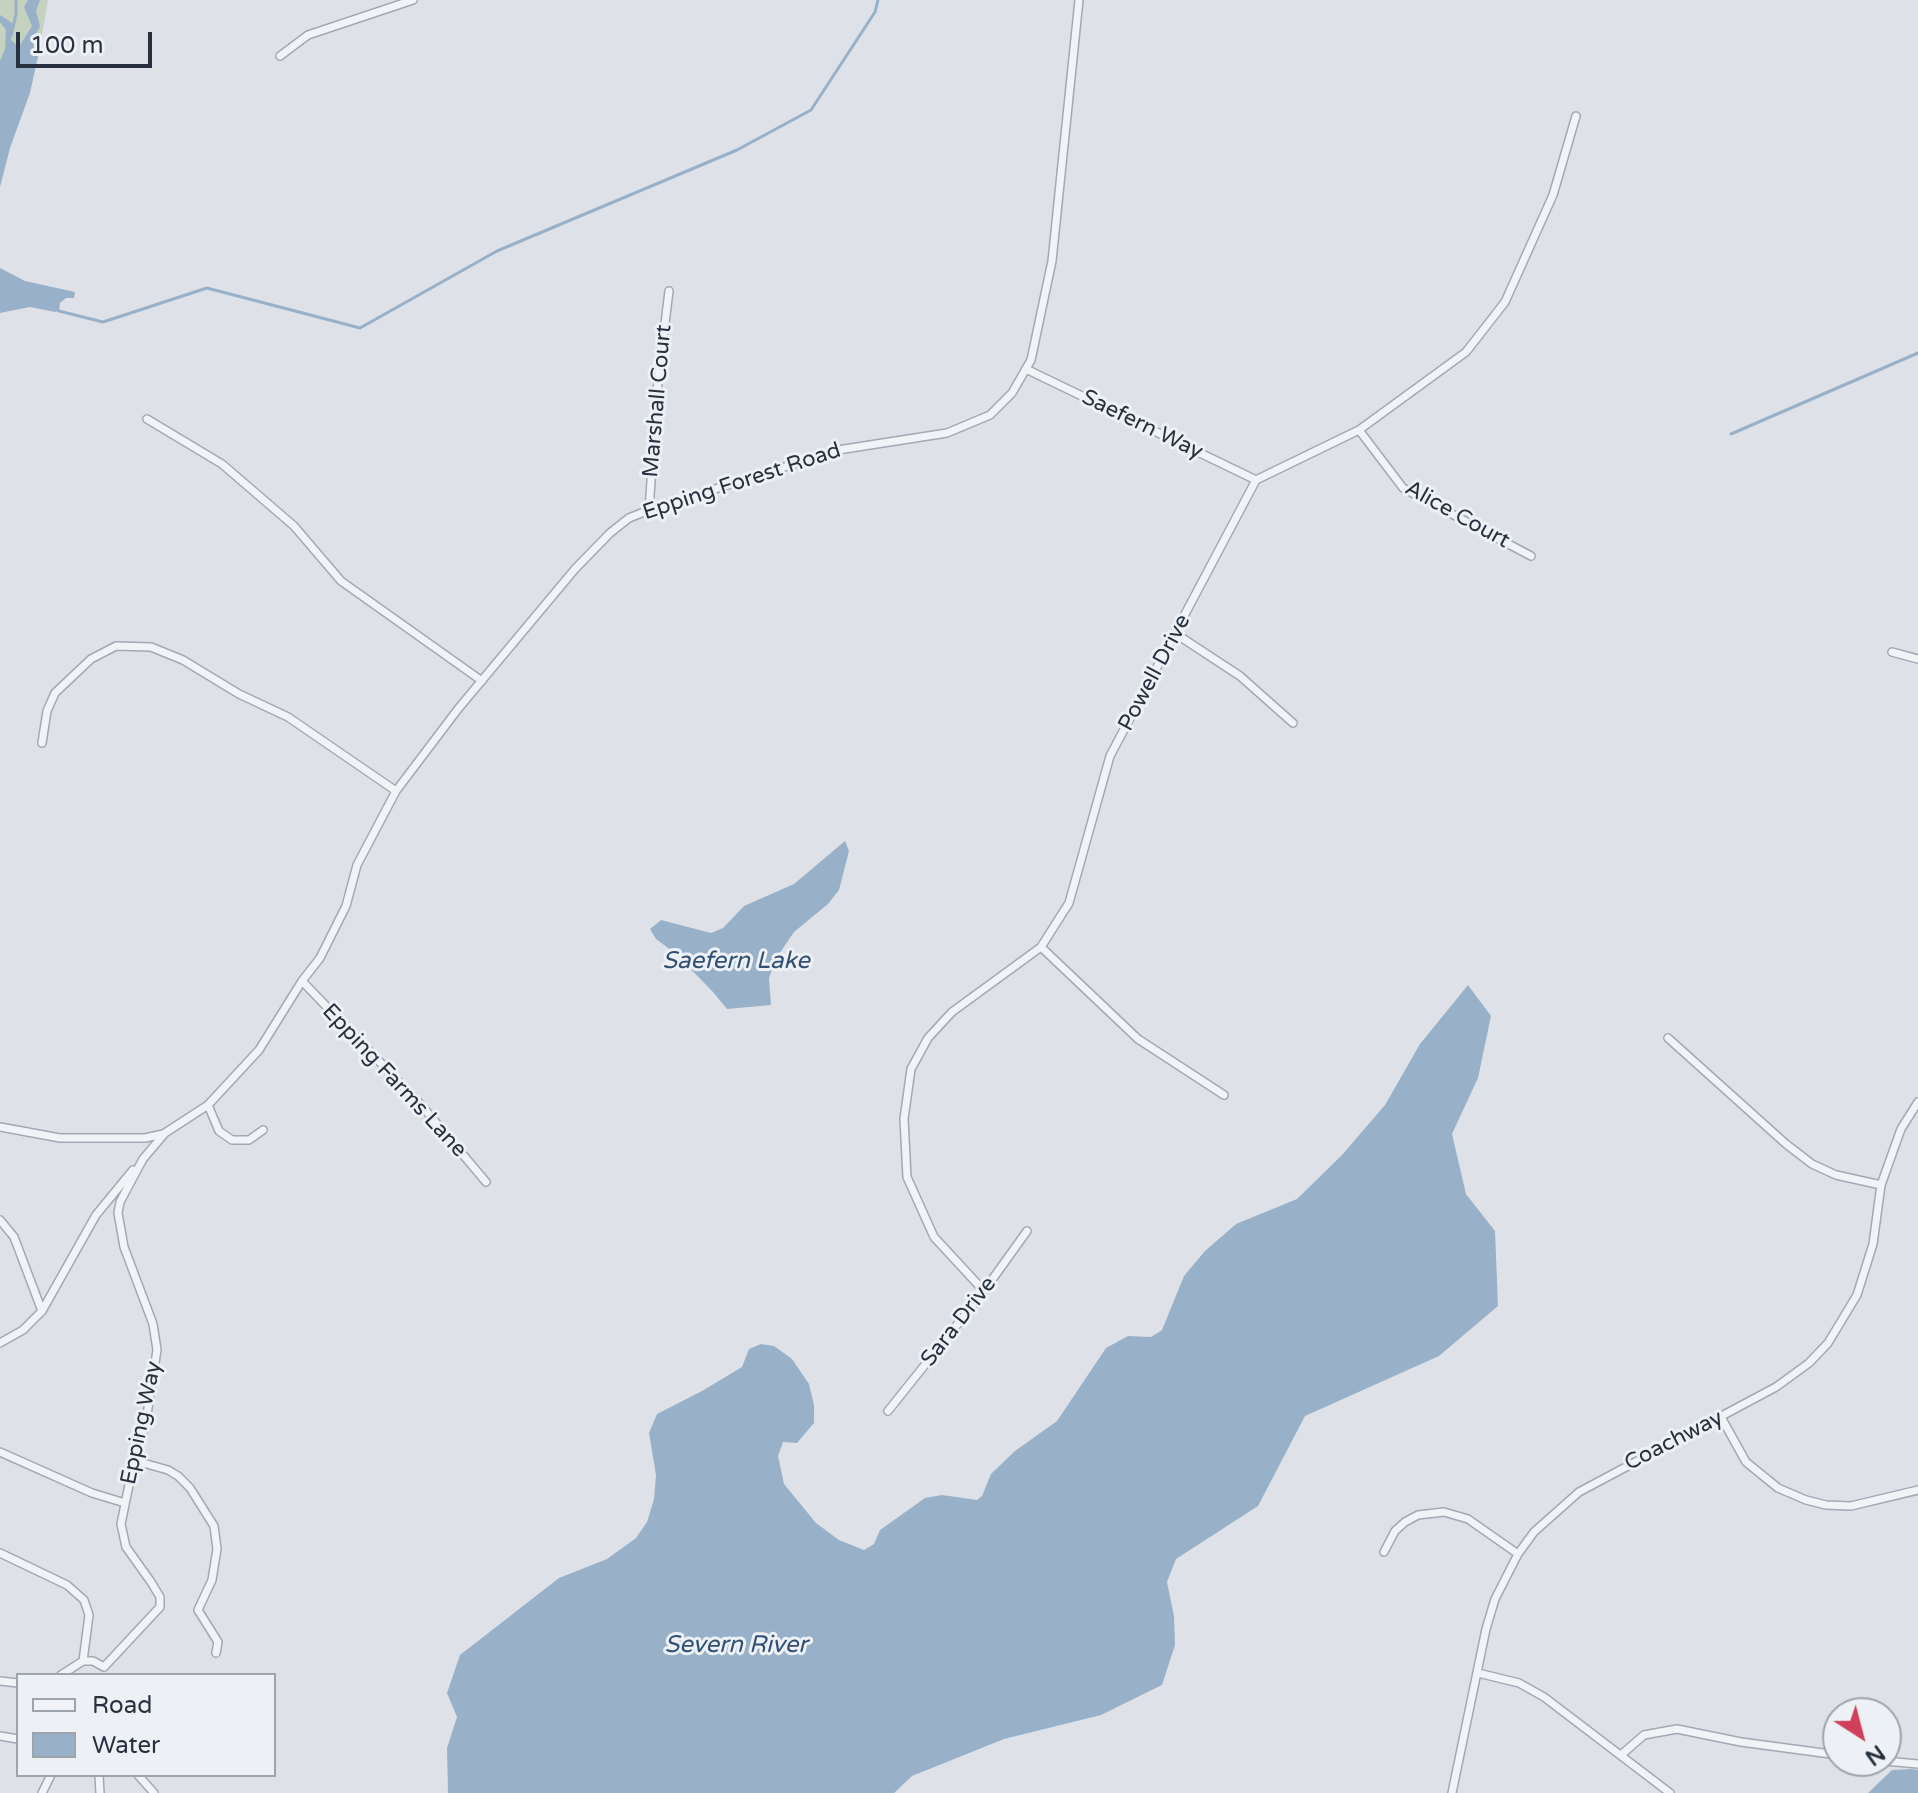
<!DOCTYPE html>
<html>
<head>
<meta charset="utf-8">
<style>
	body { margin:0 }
	#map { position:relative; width:1918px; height:1793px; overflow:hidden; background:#dee2e8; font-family:"Varela Round",sans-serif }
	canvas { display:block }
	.legend { position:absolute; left:16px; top:1673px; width:260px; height:104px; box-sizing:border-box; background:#edf1f5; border:2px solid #9ea4ac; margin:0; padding:10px 14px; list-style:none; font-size:24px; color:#27303f }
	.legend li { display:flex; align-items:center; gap:16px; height:40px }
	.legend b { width:40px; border:2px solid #9ea4ac }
	.north { position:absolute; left:1822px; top:1697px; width:80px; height:80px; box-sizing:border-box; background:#edf1f5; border:2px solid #9ea4ac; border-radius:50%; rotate:144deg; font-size:22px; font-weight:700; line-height:32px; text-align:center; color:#27303f }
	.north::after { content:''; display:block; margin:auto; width:28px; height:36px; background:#cf415a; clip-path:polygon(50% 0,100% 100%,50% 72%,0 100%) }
	.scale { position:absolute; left:16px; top:32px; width:136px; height:36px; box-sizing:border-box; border:4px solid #27303f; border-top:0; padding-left:10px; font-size:24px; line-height:28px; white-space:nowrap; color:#27303f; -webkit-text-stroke:6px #edf1f5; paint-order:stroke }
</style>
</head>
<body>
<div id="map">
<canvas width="1918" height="1793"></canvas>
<ul class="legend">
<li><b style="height:10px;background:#f1f3f6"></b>Road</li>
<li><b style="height:22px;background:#98b1c9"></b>Water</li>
</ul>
<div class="north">N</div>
<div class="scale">100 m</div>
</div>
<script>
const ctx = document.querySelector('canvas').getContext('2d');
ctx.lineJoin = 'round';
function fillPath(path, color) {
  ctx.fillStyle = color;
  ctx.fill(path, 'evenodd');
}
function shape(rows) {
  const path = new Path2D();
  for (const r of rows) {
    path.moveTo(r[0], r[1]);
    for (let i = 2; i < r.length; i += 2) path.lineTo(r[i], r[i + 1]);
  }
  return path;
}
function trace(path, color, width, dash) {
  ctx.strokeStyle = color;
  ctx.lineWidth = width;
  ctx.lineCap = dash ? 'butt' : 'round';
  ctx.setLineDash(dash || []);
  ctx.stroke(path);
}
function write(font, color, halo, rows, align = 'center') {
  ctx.font = font + ' "Varela Round",sans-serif';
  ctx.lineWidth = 6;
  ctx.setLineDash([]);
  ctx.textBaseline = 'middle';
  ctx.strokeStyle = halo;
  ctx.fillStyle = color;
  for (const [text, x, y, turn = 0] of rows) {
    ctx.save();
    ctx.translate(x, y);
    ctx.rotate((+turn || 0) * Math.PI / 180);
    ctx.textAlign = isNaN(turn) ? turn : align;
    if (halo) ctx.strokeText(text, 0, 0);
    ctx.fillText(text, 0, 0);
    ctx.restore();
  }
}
const green = shape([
	[0,0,48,0,39,52,0,104]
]);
const water = shape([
	[28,0,40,0,36,11,40,26,32,42,39,52,30,93,10,148,0,187,0,61,5,49,6,30,0,22,0,15,12,23,11,40,19,47,32,26,24,7],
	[0,268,25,281,75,292,74,298,66,298,60,303,59,311,55,312,30,307,0,313],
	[845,841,849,851,839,890,828,904,794,932,777,957,769,978,771,1005,727,1009,713,992,676,954,656,939,650,929,661,920,711,933,723,928,744,906,794,884],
	[1468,985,1491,1016,1478,1078,1452,1134,1466,1194,1495,1231,1498,1306,1439,1356,1305,1416,1258,1506,1176,1559,1167,1582,1174,1616,1175,1645,1162,1685,1101,1715,1004,1739,912,1776,894,1793,448,1793,447,1748,457,1717,447,1693,460,1655,559,1578,607,1559,636,1538,647,1522,654,1499,656,1475,649,1433,657,1414,702,1391,742,1367,749,1349,761,1344,774,1346,792,1359,809,1384,814,1405,814,1423,797,1443,783,1442,778,1456,784,1484,816,1523,839,1540,864,1550,874,1544,880,1530,925,1498,942,1495,977,1500,982,1496,991,1474,1015,1451,1057,1421,1106,1348,1128,1336,1151,1337,1162,1330,1184,1276,1205,1251,1236,1224,1297,1199,1342,1155,1385,1105,1420,1044],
	[1912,1769,1918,1770,1918,1793,1868,1793,1892,1770]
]);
const stream = shape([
	[11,36,16,14,16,0],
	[59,311,103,322,207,288,360,328,497,251,737,150,811,110,875,12,878,0],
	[1731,434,1918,353]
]);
const street = shape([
	[280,56,308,35,413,0],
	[1028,370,1256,480],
	[147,419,222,464,294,526,341,581,482,681],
	[1359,430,1403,488,1531,556],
	[649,510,658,380,669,291],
	[1176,634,1240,676,1293,723],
	[1892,652,1918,659],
	[42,743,47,711,55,693,91,659,116,646,151,647,183,660,239,694,288,717,396,791],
	[1041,947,1138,1039,1224,1095],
	[302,981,422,1106,486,1182],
	[1668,1038,1786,1144,1812,1164,1836,1175,1881,1185],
	[208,1105,219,1131,232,1140,249,1140,263,1130],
	[0,1127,60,1138,145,1138,163,1134],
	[0,1220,14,1237,42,1311],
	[984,1291,934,1237,907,1177,904,1119,911,1069,928,1038,952,1012,1041,947,1069,903,1110,756,1256,480,1359,430,1466,352,1505,302,1553,195,1576,116],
	[0,1343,23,1330,42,1311,96,1215,133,1170],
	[888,1411,984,1291,1027,1231],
	[1721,1417,1746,1462,1778,1488,1806,1500,1826,1505,1851,1506,1918,1490],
	[0,1452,92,1493,125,1503],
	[136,1461,168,1470,178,1476,190,1488,214,1526,217,1549,212,1580,198,1610,218,1642,216,1653],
	[1384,1552,1395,1531,1405,1522,1418,1515,1444,1512,1468,1519,1518,1554],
	[0,1553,67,1585,84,1600,89,1615,83,1661],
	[104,1667,160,1607,160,1597,151,1582,126,1547,121,1524,131,1475,146,1421,157,1350,153,1324,124,1247,118,1213,120,1202,143,1159,165,1133,208,1105,259,1050,302,981,320,958,346,906,357,865,396,791,458,709,575,569,610,533,629,518,649,510,838,450,947,433,990,415,1012,393,1031,360,1052,261,1079,0],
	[1478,1673,1519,1683,1544,1697,1670,1793],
	[61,1675,83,1661,93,1661,104,1667],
	[0,1681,18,1683],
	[0,1736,18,1739],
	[1621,1755,1644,1735,1677,1729,1741,1742,1838,1755],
	[1885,1761,1918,1764],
	[99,1775,100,1793],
	[138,1775,154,1793],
	[42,1793,51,1775],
	[1452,1793,1486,1629,1495,1599,1518,1554,1534,1532,1579,1492,1776,1387,1809,1363,1828,1343,1857,1295,1873,1244,1881,1185,1901,1129,1918,1102]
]);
const streetNames = [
	["Marshall Court",658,401,-85],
	["Saefern Way",1142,425,26],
	["Epping Forest Road",742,482,-18],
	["Alice Court",1457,515,29],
	["Powell Drive",1155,673,-62],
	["Epping Farms Lane",394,1081,47],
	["Sara Drive",959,1322,-52],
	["Epping Way",142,1423,-78],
	["Coachway",1674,1441,-27]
];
const waterNames = [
	["Saefern Lake",736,962],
	["Severn River",736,1646]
];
fillPath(green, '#c4d2bf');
fillPath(water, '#98b1c9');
trace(stream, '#98b1c9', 3);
trace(street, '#a3a9b2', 10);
trace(street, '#f1f3f6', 7);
write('22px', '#27303f', '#edf1f5', streetNames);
write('italic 24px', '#315073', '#edf1f5', waterNames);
</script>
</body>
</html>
